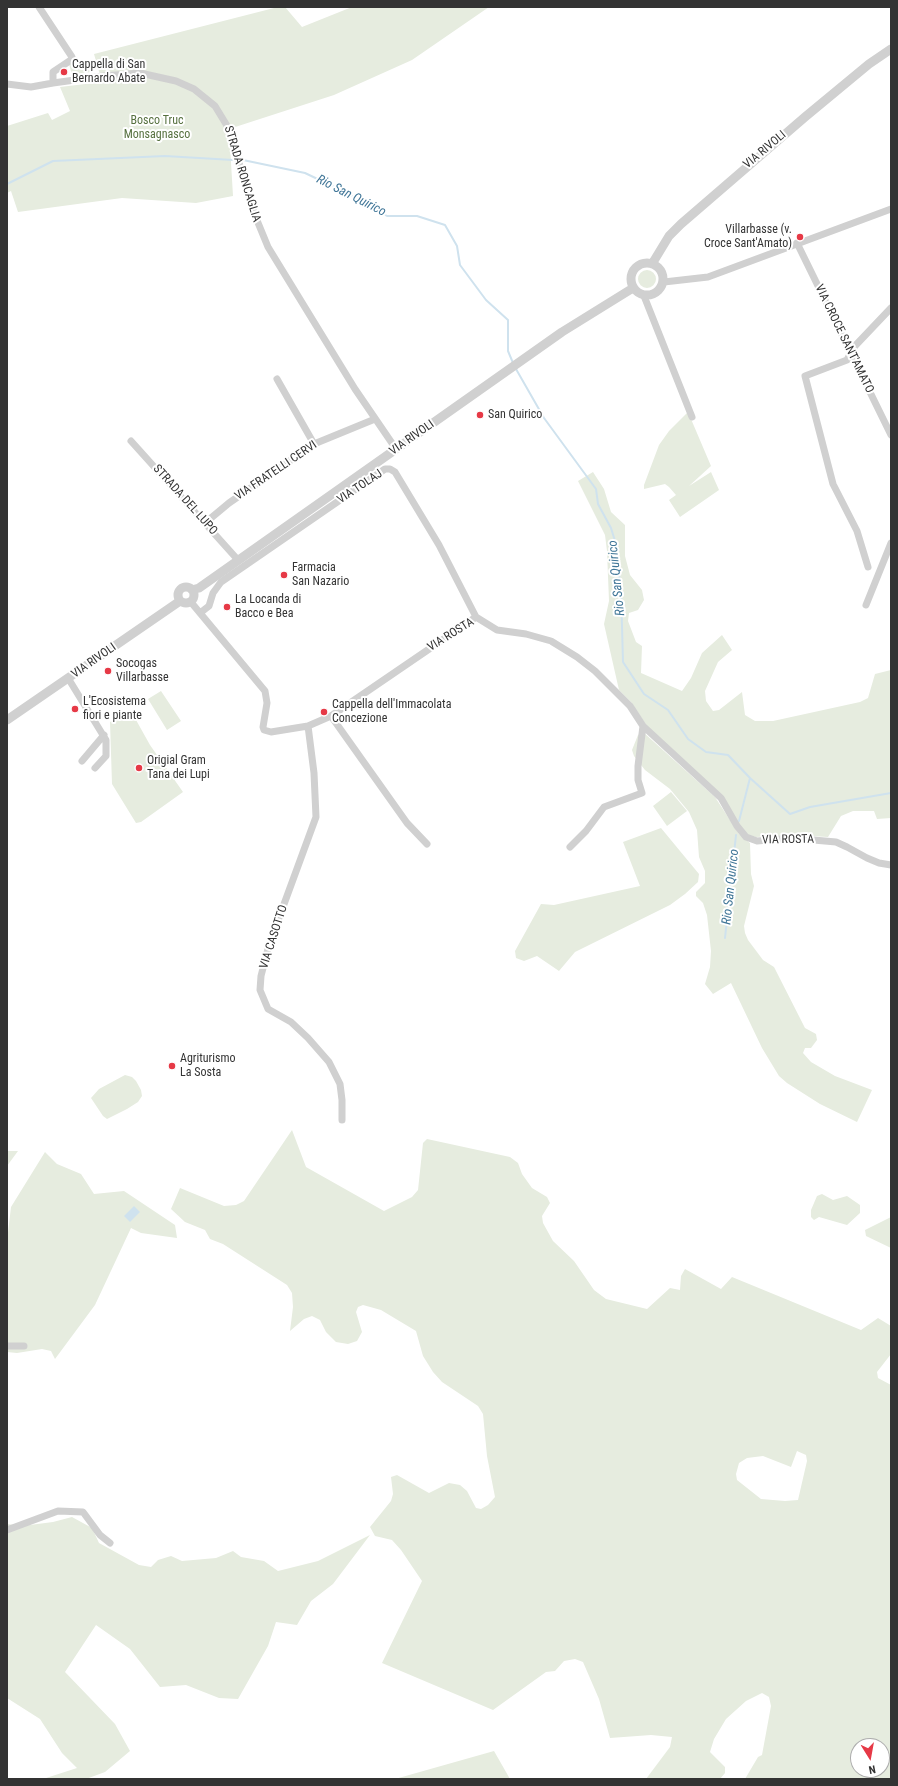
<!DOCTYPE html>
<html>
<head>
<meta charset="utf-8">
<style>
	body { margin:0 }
	#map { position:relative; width:898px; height:1786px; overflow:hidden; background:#fff; font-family:"Roboto Condensed",sans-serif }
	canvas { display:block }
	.frame { position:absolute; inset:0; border:8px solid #333; pointer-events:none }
	.north { position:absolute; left:850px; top:1738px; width:40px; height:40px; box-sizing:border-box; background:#fff; border:1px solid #adadad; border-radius:50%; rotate:169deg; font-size:11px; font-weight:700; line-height:16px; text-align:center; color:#333 }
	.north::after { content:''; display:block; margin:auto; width:14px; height:18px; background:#e63946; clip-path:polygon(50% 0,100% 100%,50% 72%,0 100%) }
</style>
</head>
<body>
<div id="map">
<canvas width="898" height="1786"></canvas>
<div class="frame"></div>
<div class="north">N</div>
</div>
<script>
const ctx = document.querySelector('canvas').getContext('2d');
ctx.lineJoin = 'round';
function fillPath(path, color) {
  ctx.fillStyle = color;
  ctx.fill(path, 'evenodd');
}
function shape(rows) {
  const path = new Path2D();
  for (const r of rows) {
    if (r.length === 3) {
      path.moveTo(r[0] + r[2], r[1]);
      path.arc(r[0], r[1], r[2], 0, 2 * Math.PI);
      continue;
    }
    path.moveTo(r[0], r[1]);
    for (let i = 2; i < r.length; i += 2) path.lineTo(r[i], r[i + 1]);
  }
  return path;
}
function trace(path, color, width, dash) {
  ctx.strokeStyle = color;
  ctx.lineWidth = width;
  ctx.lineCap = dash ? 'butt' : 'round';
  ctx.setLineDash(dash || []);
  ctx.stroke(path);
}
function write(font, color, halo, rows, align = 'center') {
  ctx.font = font + ' "Roboto Condensed",sans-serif';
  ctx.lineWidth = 4;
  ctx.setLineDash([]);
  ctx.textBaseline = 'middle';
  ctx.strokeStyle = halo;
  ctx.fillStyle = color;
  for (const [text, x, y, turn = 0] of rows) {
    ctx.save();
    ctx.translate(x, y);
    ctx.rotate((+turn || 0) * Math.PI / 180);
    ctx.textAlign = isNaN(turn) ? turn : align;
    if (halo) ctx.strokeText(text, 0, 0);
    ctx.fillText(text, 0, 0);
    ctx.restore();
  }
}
const green = shape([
	[278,7,285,7,302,27,352,7,489,7,412,60,334,95,229,129,233,196,196,203,122,198,18,212,11,191,7,193,7,126,48,113,52,120,70,111,60,87,102,82,94,54],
	[89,62,91,72,72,75,69,64],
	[647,279,9],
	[688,412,711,466,689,486,711,472,719,490,680,517,669,500,676,495,669,487,665,484,644,489,644,485,659,445,669,431],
	[593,472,604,489,611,512,625,525,625,556,630,575,642,590,644,600,638,610,629,613,628,621,636,642,642,646,641,673,682,691,691,678,702,653,722,635,732,650,718,662,705,691,706,701,713,711,719,710,742,692,745,715,755,721,773,721,860,702,868,698,875,674,891,670,891,818,877,819,874,811,853,811,841,816,828,837,794,835,756,837,746,835,723,798,647,726,631,702,619,690,604,624,609,601,607,551,605,535,578,481],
	[161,691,181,721,167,730,148,699],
	[131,711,150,745,183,792,141,822,136,823,112,784,110,722],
	[643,732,715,797,739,834,750,843,751,874,754,886,744,926,745,933,748,940,763,960,774,967,805,1028,816,1034,817,1040,811,1048,805,1048,803,1053,811,1062,835,1076,872,1090,857,1122,820,1104,787,1083,779,1076,762,1048,731,983,713,994,705,984,710,967,711,951,707,915,703,903,696,896,696,892,705,883,705,871,699,857,697,830,689,812,670,789,645,770,634,756,632,750,638,735],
	[671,792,687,811,667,826,653,806],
	[661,828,699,874,698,882,685,894,670,905,575,952,559,971,537,956,524,961,516,958,515,951,541,904,554,905,640,886,623,842],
	[125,1075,132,1077,136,1081,141,1090,142,1096,138,1102,127,1109,107,1119,103,1116,91,1098,99,1089],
	[292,1130,306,1167,384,1211,412,1197,418,1190,423,1143,427,1139,510,1157,518,1163,522,1174,532,1188,547,1197,550,1203,542,1216,543,1223,553,1241,574,1261,594,1290,606,1299,647,1309,670,1288,680,1290,681,1276,685,1269,721,1289,732,1277,861,1330,878,1318,891,1326,891,1354,877,1372,878,1378,891,1385,891,1779,745,1779,758,1757,762,1755,771,1706,769,1697,762,1693,746,1701,726,1719,714,1739,710,1752,725,1767,725,1773,720,1779,646,1779,670,1747,672,1737,651,1735,610,1738,599,1699,583,1662,575,1659,564,1661,555,1671,546,1672,493,1710,382,1663,422,1581,401,1550,392,1540,375,1536,370,1527,391,1501,393,1494,391,1477,397,1475,429,1493,449,1483,460,1485,467,1491,476,1508,481,1509,488,1505,495,1497,487,1456,483,1414,478,1406,442,1382,433,1372,423,1356,416,1331,381,1310,363,1305,358,1307,356,1312,362,1332,357,1341,348,1344,336,1342,326,1332,320,1320,312,1316,304,1319,290,1331,293,1307,292,1293,287,1285,223,1244,210,1239,205,1230,185,1222,171,1209,180,1188,224,1206,236,1205,244,1201],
	[797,1451,806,1455,807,1461,798,1500,785,1501,761,1499,737,1480,736,1474,739,1463,747,1458,763,1456,791,1467],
	[858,1746,882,1746,882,1770,858,1770],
	[7,1151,18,1151,7,1166],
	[45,1152,57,1164,81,1174,94,1194,124,1191,175,1225,177,1238,141,1233,131,1228,95,1305,55,1359,51,1351,42,1349,17,1353,7,1352,7,1241,11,1207],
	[822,1194,833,1200,847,1196,860,1205,860,1213,847,1225,819,1217,814,1220,811,1217,811,1210,817,1196],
	[891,1217,891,1248,866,1236,865,1230],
	[72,1517,92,1528,99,1543,139,1565,151,1567,158,1560,171,1556,182,1561,216,1558,233,1551,241,1557,264,1561,278,1571,318,1561,370,1535,333,1584,311,1601,297,1625,276,1622,268,1646,238,1699,219,1698,186,1685,160,1687,130,1649,96,1625,65,1672,115,1724,130,1751,105,1772,86,1779,43,1779,77,1768,62,1753,40,1719,7,1698,7,1524,22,1526,53,1522],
	[494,1751,510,1779,395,1779]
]);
const water = shape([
	[134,1206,140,1212,130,1222,124,1216]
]);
const stream = shape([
	[243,160,305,173,349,194,387,216,417,216,445,225,457,246,460,265,486,300,508,320,508,351,513,363],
	[7,184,53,161,165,156,233,160],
	[516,369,544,418,596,489,598,504,611,528,615,541,621,591,623,662,644,694,668,710,688,739,706,752,728,755,750,778,739,821],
	[750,778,790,814,810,807,891,793],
	[725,938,736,835]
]);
const minor = shape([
	[39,7,72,57,71,60,53,72,53,83,104,76,140,73,176,81,194,89,215,106,229,129,254,213,268,247,355,389,396,449],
	[7,84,31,87,53,83],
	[797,243,891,435],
	[664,282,708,277,891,209],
	[644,296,692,417],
	[277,379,314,444],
	[131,441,238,560],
	[205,523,229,503,314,444,375,419],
	[868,567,857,531,833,484,805,376,847,360,854,347,891,308],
	[190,601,265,691,267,703,263,727,264,730,271,732,308,726,331,716,476,617],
	[866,605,891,543],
	[200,613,209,606,213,593,221,582,385,469,390,469,395,472,439,545,476,617],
	[476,617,497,630,526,634,551,641,577,657,595,671,630,706,643,726,721,798,737,826,746,837,757,841,791,838,836,842,847,847,867,858,879,863,891,865],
	[68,678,106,740,106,756,95,768],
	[331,716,407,823,427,844],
	[308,726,314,773,316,817,269,945,261,976,260,990,268,1009,291,1022,308,1038,329,1062,340,1084,342,1100,342,1120],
	[82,761,104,735],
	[570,847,586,831,604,807,642,793,638,780,638,766,643,726],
	[7,1346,24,1346],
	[7,1530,58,1511,83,1512,100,1535,110,1543]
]);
const tertiary = shape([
	[647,279,16],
	[652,264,669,236,681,224,805,117,869,64,891,49],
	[186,595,8],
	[192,590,199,588,562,332,633,288],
	[7,720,180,601]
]);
const markers = [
	[64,72,4,"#e63946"],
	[800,237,4,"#e63946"],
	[480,415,4,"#e63946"],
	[284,575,4,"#e63946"],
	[227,607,4,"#e63946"],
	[108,671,4,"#e63946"],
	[75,709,4,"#e63946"],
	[324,712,4,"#e63946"],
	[139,768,4,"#e63946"],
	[172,1066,4,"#e63946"]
];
const poiNames = [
	["Cappella di San",72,65],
	["Bernardo Abate",72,79],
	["Villarbasse (v.",792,230,"right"],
	["Croce Sant'Amato)",792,244,"right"],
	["San Quirico",488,415],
	["Farmacia",292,568],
	["San Nazario",292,582],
	["La Locanda di",235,600],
	["Bacco e Bea",235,614],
	["Socogas",116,664],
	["Villarbasse",116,678],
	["L'Ecosistema",83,702],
	["fiori e piante",83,716],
	["Cappella dell'Immacolata",332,705],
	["Concezione",332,719],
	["Origial Gram",147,761],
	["Tana dei Lupi",147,775],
	["Agriturismo",180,1059],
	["La Sosta",180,1073]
];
const parkNames = [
	["Bosco Truc",157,121],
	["Monsagnasco",157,135]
];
const streetNames = [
	["VIA RIVOLI",765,150,-40],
	["STRADA RONCAGLIA",242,174,73],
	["VIA CROCE SANT'AMATO",844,339,64],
	["VIA RIVOLI",412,438,-35],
	["VIA FRATELLI CERVI",276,471,-34],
	["VIA TOLAJ",360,487,-34],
	["STRADA DEL LUPO",185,500,48],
	["VIA ROSTA",451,635,-32],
	["VIA RIVOLI",94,661,-35],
	["VIA ROSTA",788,840,-1],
	["VIA CASOTTO",274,937,-72]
];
const waterNames = [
	["Rio San Quirico",351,196,27],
	["Rio San Quirico",617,578,-96],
	["Rio San Quirico",731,887,-84]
];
fillPath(green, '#e6ecdf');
fillPath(water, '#cfe2ee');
trace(stream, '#cfe2ee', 2);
trace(minor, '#d0d0d0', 7);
trace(tertiary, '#d0d0d0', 9);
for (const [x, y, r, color] of markers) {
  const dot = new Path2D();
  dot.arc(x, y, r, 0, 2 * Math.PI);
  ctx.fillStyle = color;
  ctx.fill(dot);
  trace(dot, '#fff', 1.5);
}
write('12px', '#333', '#fff', poiNames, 'left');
write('12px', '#56703f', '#fff', parkNames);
write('12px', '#333', '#fff', streetNames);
write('italic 13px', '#3f7597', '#fff', waterNames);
</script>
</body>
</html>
